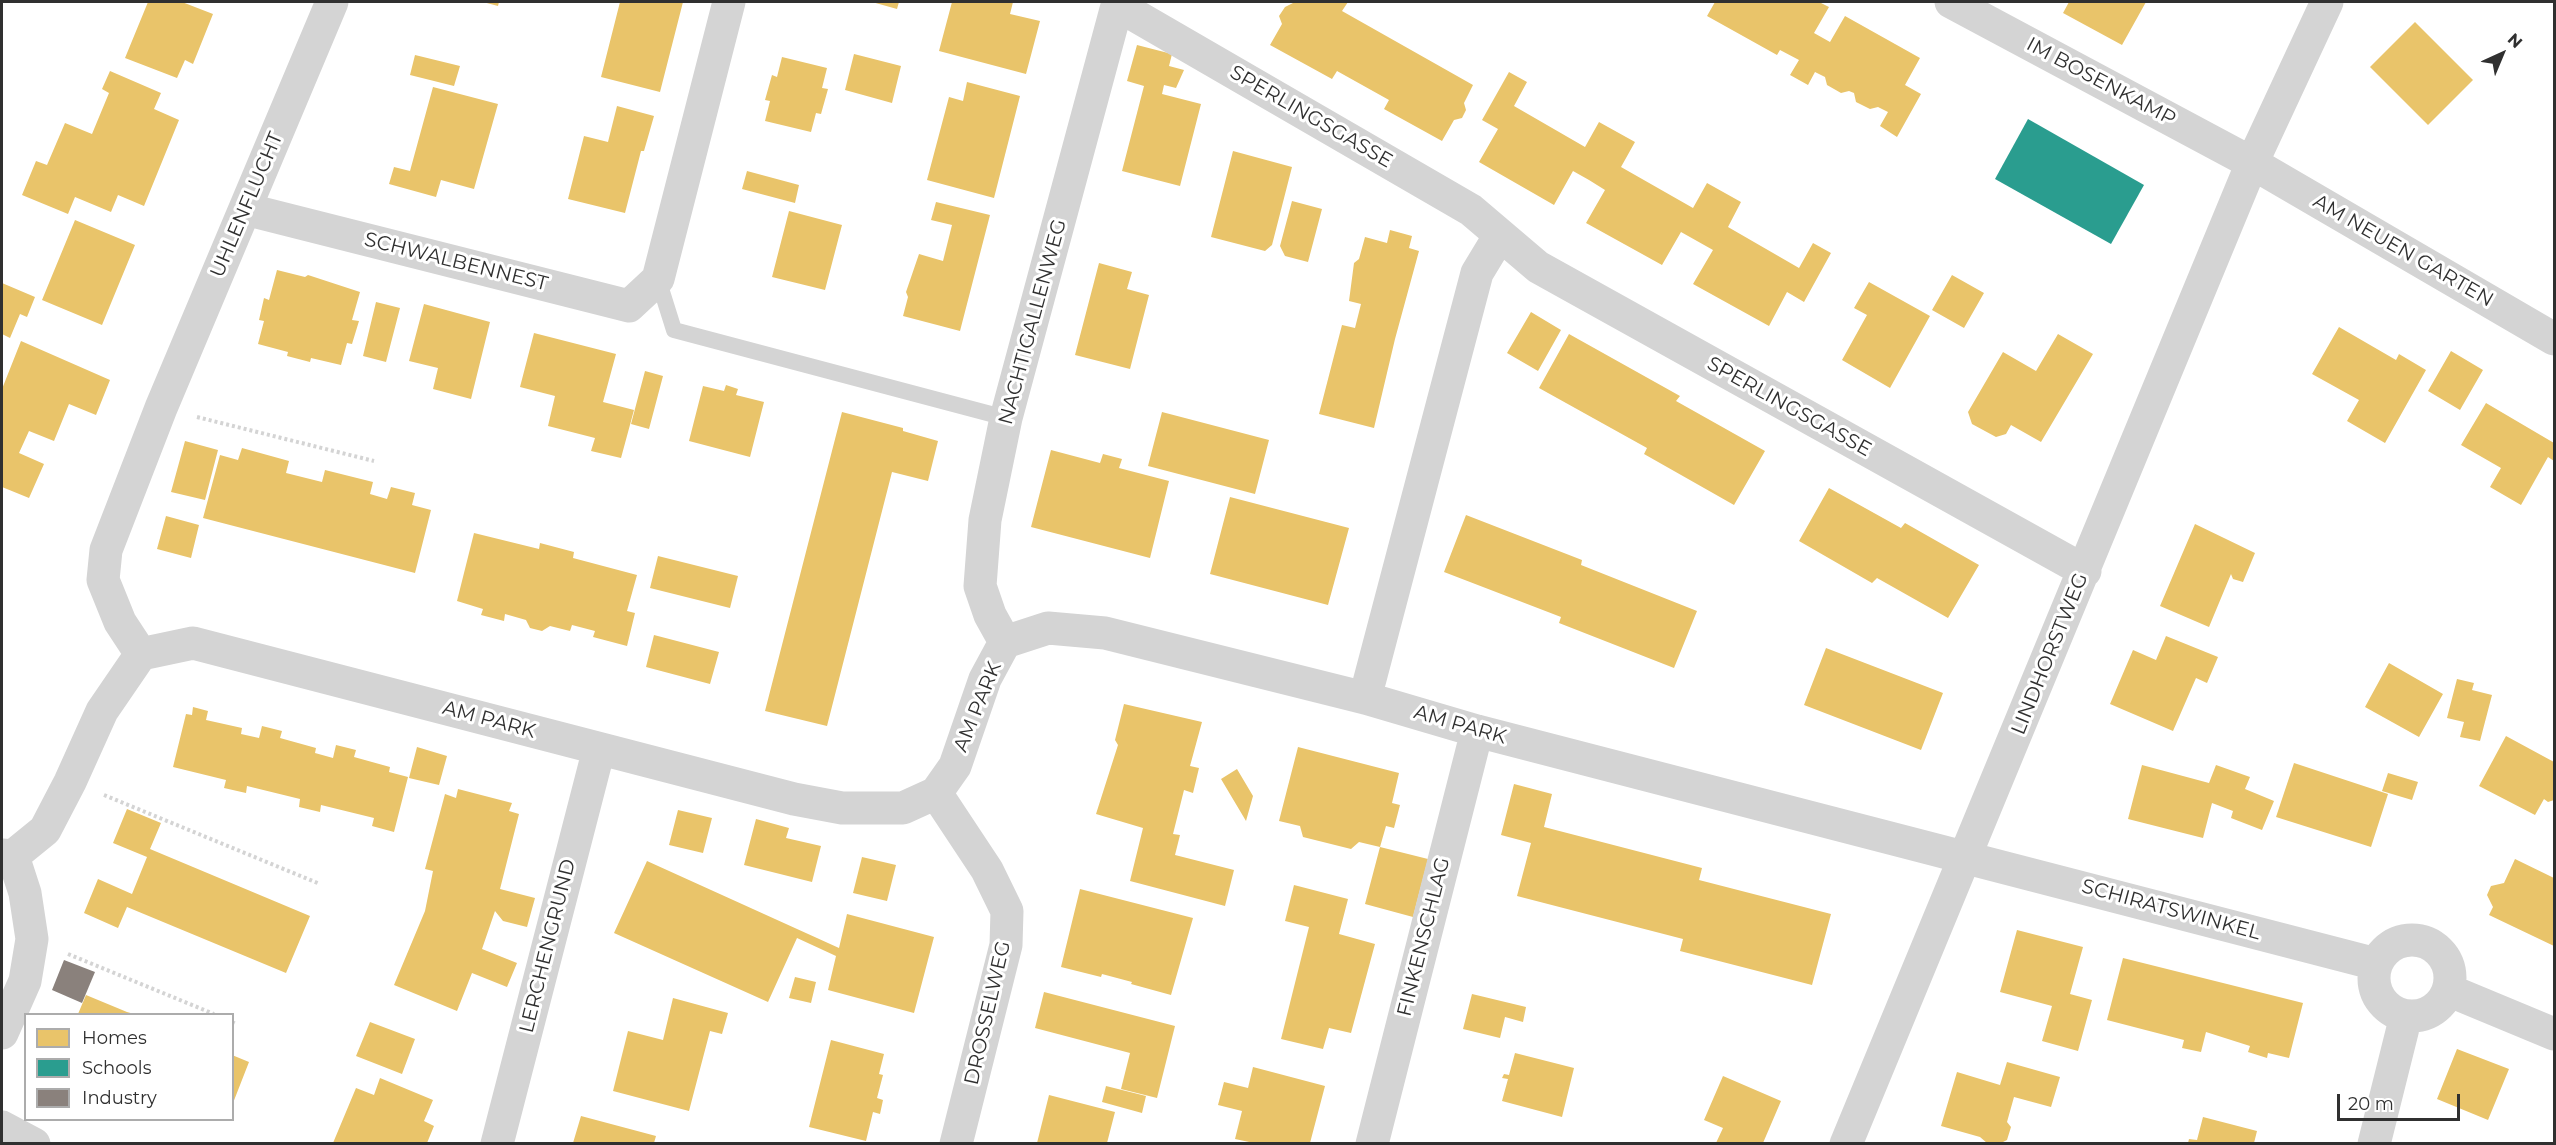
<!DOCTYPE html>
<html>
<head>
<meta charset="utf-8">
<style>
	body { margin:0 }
	#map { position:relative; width:2556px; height:1145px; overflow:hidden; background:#fff; font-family:Montserrat,sans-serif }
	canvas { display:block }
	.frame { position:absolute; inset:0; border:3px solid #303030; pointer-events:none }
	.legend { position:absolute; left:24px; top:1013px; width:210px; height:108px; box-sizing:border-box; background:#fff; border:2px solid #acacac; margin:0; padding:8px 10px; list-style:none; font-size:18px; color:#303030 }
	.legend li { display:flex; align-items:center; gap:12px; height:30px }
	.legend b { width:30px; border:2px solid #acacac }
	.north { position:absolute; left:2472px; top:24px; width:60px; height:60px; -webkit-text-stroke:4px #fff; paint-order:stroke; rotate:44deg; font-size:16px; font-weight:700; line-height:24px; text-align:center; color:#303030 }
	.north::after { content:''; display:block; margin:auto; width:21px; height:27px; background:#303030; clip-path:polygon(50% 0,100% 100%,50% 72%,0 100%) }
	.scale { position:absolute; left:2337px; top:1094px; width:123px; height:27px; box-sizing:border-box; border:3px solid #303030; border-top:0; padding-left:8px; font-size:18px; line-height:21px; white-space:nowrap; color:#303030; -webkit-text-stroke:4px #fff; paint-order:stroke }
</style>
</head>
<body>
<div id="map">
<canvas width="2556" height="1145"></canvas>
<div class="frame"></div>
<ul class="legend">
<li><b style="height:16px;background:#e9c46a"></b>Homes</li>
<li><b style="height:16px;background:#2a9d8f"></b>Schools</li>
<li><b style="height:16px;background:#8a817c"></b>Industry</li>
</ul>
<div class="north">N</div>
<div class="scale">20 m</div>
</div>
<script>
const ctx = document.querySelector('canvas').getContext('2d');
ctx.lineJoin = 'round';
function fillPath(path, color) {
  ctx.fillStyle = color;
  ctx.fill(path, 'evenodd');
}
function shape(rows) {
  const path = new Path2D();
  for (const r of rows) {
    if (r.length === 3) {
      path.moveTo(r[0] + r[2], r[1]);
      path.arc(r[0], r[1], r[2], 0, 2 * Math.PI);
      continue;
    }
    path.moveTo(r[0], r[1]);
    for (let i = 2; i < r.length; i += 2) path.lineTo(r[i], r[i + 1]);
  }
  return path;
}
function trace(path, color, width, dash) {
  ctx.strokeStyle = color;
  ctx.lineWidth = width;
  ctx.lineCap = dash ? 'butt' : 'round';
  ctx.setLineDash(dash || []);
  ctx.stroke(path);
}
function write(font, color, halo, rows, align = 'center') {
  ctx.font = font + ' Montserrat,sans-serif';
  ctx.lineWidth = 6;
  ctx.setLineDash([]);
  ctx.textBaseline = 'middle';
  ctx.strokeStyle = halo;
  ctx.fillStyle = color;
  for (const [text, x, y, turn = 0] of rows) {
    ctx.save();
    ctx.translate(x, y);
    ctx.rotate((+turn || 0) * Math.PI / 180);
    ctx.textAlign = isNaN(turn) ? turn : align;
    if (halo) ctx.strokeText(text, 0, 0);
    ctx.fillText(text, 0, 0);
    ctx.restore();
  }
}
const homes = shape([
	[148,2,182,2,213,14,193,64,185,60,177,78,125,58],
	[483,2,499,2,498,6],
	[620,2,683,2,660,92,601,77],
	[872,2,899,2,897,9],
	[952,2,1013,2,1010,14,1040,21,1026,74,939,51],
	[1295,2,1348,2,1342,11,1473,85,1464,103,1466,110,1462,118,1454,120,1442,141,1384,109,1389,100,1337,71,1332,79,1270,45,1282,24,1279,16,1285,7],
	[1715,2,1819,2,1829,7,1814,33,1830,42,1845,16,1920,58,1905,85,1921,94,1897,137,1880,126,1888,112,1878,107,1870,109,1856,102,1854,93,1849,91,1841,93,1827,85,1825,77,1815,72,1808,85,1790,75,1799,60,1780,50,1777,55,1707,16],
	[2069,2,2146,2,2122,45,2063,13],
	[2415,22,2473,80,2428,125,2370,67],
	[1137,45,1172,54,1169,66,1184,70,1176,88,1164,85,1162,94,1201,104,1180,186,1122,171,1144,86,1127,81],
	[854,54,901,66,892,103,845,90],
	[415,55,460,66,454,86,410,75],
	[782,57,827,68,822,88,828,89,821,114,816,113,811,132,765,121,770,101,765,100,772,75,777,77],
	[110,71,161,93,154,109,179,120,144,206,118,195,111,212,75,197,68,214,22,195,36,161,47,165,65,123,92,134,109,93,102,89],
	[1509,72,1527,82,1514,106,1585,147,1599,122,1635,142,1621,167,1693,208,1707,183,1741,202,1728,227,1799,268,1813,243,1831,253,1804,302,1787,292,1769,326,1693,284,1713,250,1681,232,1662,265,1586,223,1605,190,1589,180,1573,171,1554,205,1479,162,1498,129,1482,120],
	[967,82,1020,96,994,198,927,180,949,97,963,101],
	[433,87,498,104,474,189,441,180,436,197,389,184,394,167,410,171],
	[617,106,654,116,644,151,641,151,625,213,568,199,584,136,608,142],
	[1233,151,1292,167,1272,245,1265,251,1211,237],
	[747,171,799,185,795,203,742,189],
	[1292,201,1322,209,1308,262,1285,256,1280,246],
	[936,202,990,215,960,331,903,316,908,297,906,292,919,254,943,261,952,225,931,220],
	[789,211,842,225,825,290,772,277],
	[75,220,135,245,102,325,42,300],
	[1390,230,1412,236,1409,248,1419,251,1395,339,1374,428,1319,414,1342,325,1355,328,1361,304,1349,301,1354,263,1359,259,1365,237,1387,243],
	[1099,263,1132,272,1127,289,1149,295,1130,369,1075,355],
	[277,270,305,277,308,275,360,292,352,320,359,321,352,344,347,343,341,365,311,358,310,362,287,356,288,352,258,344,264,321,259,320,264,298,269,300],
	[1952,275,1984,293,1964,328,1932,310],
	[1869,282,1930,316,1890,388,1842,360,1867,315,1854,308],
	[2,283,35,297,27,317,20,314,10,338,2,334],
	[376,302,400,308,386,362,363,356],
	[424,304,490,322,471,399,433,389,438,368,409,361],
	[1531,312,1561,330,1538,371,1507,353],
	[2339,327,2396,360,2399,354,2426,370,2385,443,2347,421,2359,400,2312,374],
	[534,333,616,354,603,402,634,410,621,458,591,451,595,438,548,426,555,396,520,387],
	[1569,334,1680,396,1676,401,1765,451,1734,505,1644,454,1647,448,1539,388],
	[2058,334,2093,354,2041,442,2011,425,2006,434,1996,437,1972,424,1968,412,2003,352,2036,371],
	[21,341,110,380,96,415,69,404,54,441,29,431,19,453,44,464,29,498,2,487,2,389],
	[2451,351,2483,370,2460,410,2428,391],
	[645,371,663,376,649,429,631,424],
	[726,385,738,389,736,395,764,402,750,457,689,441,703,386,724,391],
	[2486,403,2554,443,2554,461,2548,457,2521,505,2490,487,2501,468,2461,445],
	[842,412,903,428,903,431,938,441,928,481,892,472,827,726,765,711],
	[1162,412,1269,440,1255,494,1148,466],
	[185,441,218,450,205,500,171,492],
	[242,448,289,461,286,473,322,482,325,470,373,482,370,494,387,499,391,487,415,493,412,505,431,510,415,573,203,518,220,455,238,460],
	[1051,450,1100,463,1103,454,1122,459,1119,468,1169,481,1150,558,1031,527],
	[1829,488,1901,528,1905,523,1979,565,1948,618,1877,578,1872,583,1799,541],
	[1230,497,1349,528,1328,605,1210,574],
	[1466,515,1582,560,1581,565,1697,611,1674,668,1559,623,1561,617,1444,572],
	[166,516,199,525,191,558,157,549],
	[2195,524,2255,553,2243,582,2233,579,2231,574,2209,627,2160,606],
	[474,533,539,549,540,543,574,552,573,558,637,575,627,611,635,613,627,646,593,637,595,631,572,625,570,631,550,626,542,631,530,628,526,620,505,614,504,621,481,615,483,609,457,601],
	[658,556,738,576,730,608,650,588],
	[654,635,719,652,710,684,646,667],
	[2166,636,2218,657,2207,683,2196,678,2173,731,2110,704,2133,650,2156,660],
	[1826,648,1943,693,1921,750,1804,705],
	[2389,663,2443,694,2419,737,2365,707],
	[2457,679,2474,683,2472,690,2492,695,2480,741,2460,737,2464,722,2447,718],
	[1124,704,1202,722,1190,766,1199,768,1193,793,1184,790,1173,834,1180,835,1175,855,1234,870,1225,906,1130,881,1143,828,1096,814,1118,745,1115,740],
	[193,707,208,711,206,720,242,728,241,734,259,738,262,726,282,731,280,738,316,748,315,753,333,758,336,745,356,750,354,757,390,767,389,772,408,777,394,832,372,826,374,818,321,805,320,812,299,807,300,799,247,786,246,793,224,788,226,780,173,767,186,714,192,715],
	[2506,736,2554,762,2554,800,2548,802,2544,799,2535,815,2479,786],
	[417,747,447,756,439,785,409,778],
	[1298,747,1399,773,1392,803,1400,805,1394,828,1386,826,1380,847,1359,842,1351,849,1303,837,1300,826,1279,821],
	[2294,763,2388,794,2371,847,2276,817],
	[2142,765,2209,783,2216,765,2250,777,2245,789,2274,801,2262,830,2231,818,2233,811,2212,803,2203,838,2128,819],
	[1237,769,1253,796,1246,821,1221,779],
	[2388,773,2418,782,2412,800,2382,791],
	[1514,784,1552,794,1544,827,1702,868,1699,880,1831,914,1812,985,1680,951,1683,939,1517,896,1531,843,1501,835],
	[458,789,512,803,509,811,519,814,500,889,535,898,527,927,503,921,495,911,482,949,517,963,507,987,472,973,457,1011,394,985,425,911,433,871,425,869,445,794,456,798],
	[127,809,161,823,150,849,310,916,286,973,127,907,118,928,84,913,98,879,132,894,147,857,113,843],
	[678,810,712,818,703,853,669,845],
	[756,819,789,828,786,838,821,846,812,882,744,865],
	[1380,847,1428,859,1413,917,1365,904],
	[862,857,896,865,887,901,853,893],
	[2515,859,2554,878,2554,946,2489,915,2493,907,2487,895,2491,886,2504,883],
	[647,861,839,948,847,914,934,937,914,1013,828,990,836,956,797,938,768,1002,614,933],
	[1294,885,1348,899,1339,934,1375,944,1351,1033,1329,1028,1323,1049,1281,1039,1309,927,1285,921],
	[1080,889,1193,918,1171,995,1131,984,1132,982,1102,974,1101,977,1061,967],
	[2017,930,2083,947,2070,994,2092,1000,2078,1051,2042,1041,2052,1006,2000,992],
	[2123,958,2303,1003,2289,1058,2268,1053,2267,1058,2248,1052,2250,1046,2206,1032,2201,1052,2182,1048,2184,1040,2107,1020],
	[795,977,816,982,811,1003,789,998],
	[1044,992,1175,1026,1157,1098,1121,1089,1130,1053,1035,1028],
	[1472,994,1526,1007,1523,1022,1505,1017,1500,1038,1463,1029],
	[86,995,127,1012,134,1014,78,1014],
	[673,998,728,1013,722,1034,710,1031,689,1111,613,1091,628,1031,663,1040],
	[370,1022,415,1039,402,1074,356,1056],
	[831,1040,884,1054,879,1074,883,1075,877,1098,883,1100,880,1114,873,1112,866,1141,809,1127],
	[2457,1049,2509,1069,2488,1120,2437,1099],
	[1515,1053,1574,1068,1562,1117,1502,1101,1508,1079,1502,1078,1504,1074,1509,1075],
	[232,1055,249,1062,233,1103,232,1103],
	[2007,1062,2060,1077,2051,1107,2014,1097,2007,1122,2011,1127,2007,1140,2001,1143,1987,1143,1980,1137,1941,1126,1957,1072,2000,1085],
	[1253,1067,1325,1086,1310,1143,1254,1143,1235,1139,1242,1111,1218,1105,1224,1082,1248,1088],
	[1723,1076,1781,1101,1763,1143,1716,1143,1723,1128,1704,1120],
	[380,1078,433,1100,424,1121,434,1126,427,1143,333,1143,356,1088,374,1095],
	[1106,1086,1146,1096,1142,1113,1102,1102],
	[1049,1095,1115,1112,1107,1143,1037,1143],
	[581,1116,656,1136,654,1143,573,1143],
	[2203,1117,2257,1131,2254,1143,2188,1143,2189,1139,2197,1140]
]);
const schools = shape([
	[2028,119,2144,185,2111,244,1995,179]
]);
const industry = shape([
	[64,960,95,972,82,1003,52,990]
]);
const path = shape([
	[197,417,374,461],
	[104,795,320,884],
	[68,954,214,1014],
	[232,1022,236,1024]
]);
const service = shape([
	[658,279,674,330,1006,418]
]);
const minor = shape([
	[1951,2,2252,163,2554,339],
	[1117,5,1471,210,1538,267,2085,571],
	[245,209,629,306,658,279,729,2],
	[1005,642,990,615,980,586,985,520,1006,418,1118,2],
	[141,654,120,622,103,580,106,550,161,408,332,2],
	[1365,698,1477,273,1500,235],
	[936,793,987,870,1007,911,1006,945,956,1144],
	[2,855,13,856,45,830,70,782,102,711,141,654,193,643,794,799,842,808,903,808,936,793,955,766,985,679,1005,642,1048,628,1105,633,1365,698,1477,731,2376,964],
	[2412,978,38],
	[2448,990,2554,1034],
	[2,1033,25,981,32,939,25,893,13,856],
	[2,1127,34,1144],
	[497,1144,599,749],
	[1372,1144,1477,731],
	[1846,1144,2252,163,2327,2],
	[2374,1144,2406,1016]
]);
const streetNames = [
	["IM BOSENKAMP",2101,82,28],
	["SPERLINGSGASSE",1311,117,30],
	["UHLENFLUCHT",247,205,-67],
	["AM NEUEN GARTEN",2403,251,30],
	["SCHWALBENNEST",456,262,14],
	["NACHTIGALLENWEG",1033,322,-75],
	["SPERLINGSGASSE",1789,407,29],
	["LINDHORSTWEG",2050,654,-68],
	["AM PARK",978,707,-68],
	["AM PARK",489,720,15],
	["AM PARK",1460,725,16],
	["SCHIRATSWINKEL",2171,910,15],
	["FINKENSCHLAG",1424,937,-76],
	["LERCHENGRUND",548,946,-76],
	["DROSSELWEG",988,1013,-77]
];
fillPath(homes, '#e9c46a');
fillPath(schools, '#2a9d8f');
fillPath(industry, '#8a817c');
trace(path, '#d4d4d4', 4, [3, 3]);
trace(service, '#d4d4d4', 16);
trace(minor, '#d4d4d4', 33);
write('20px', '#303030', '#fff', streetNames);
</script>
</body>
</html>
